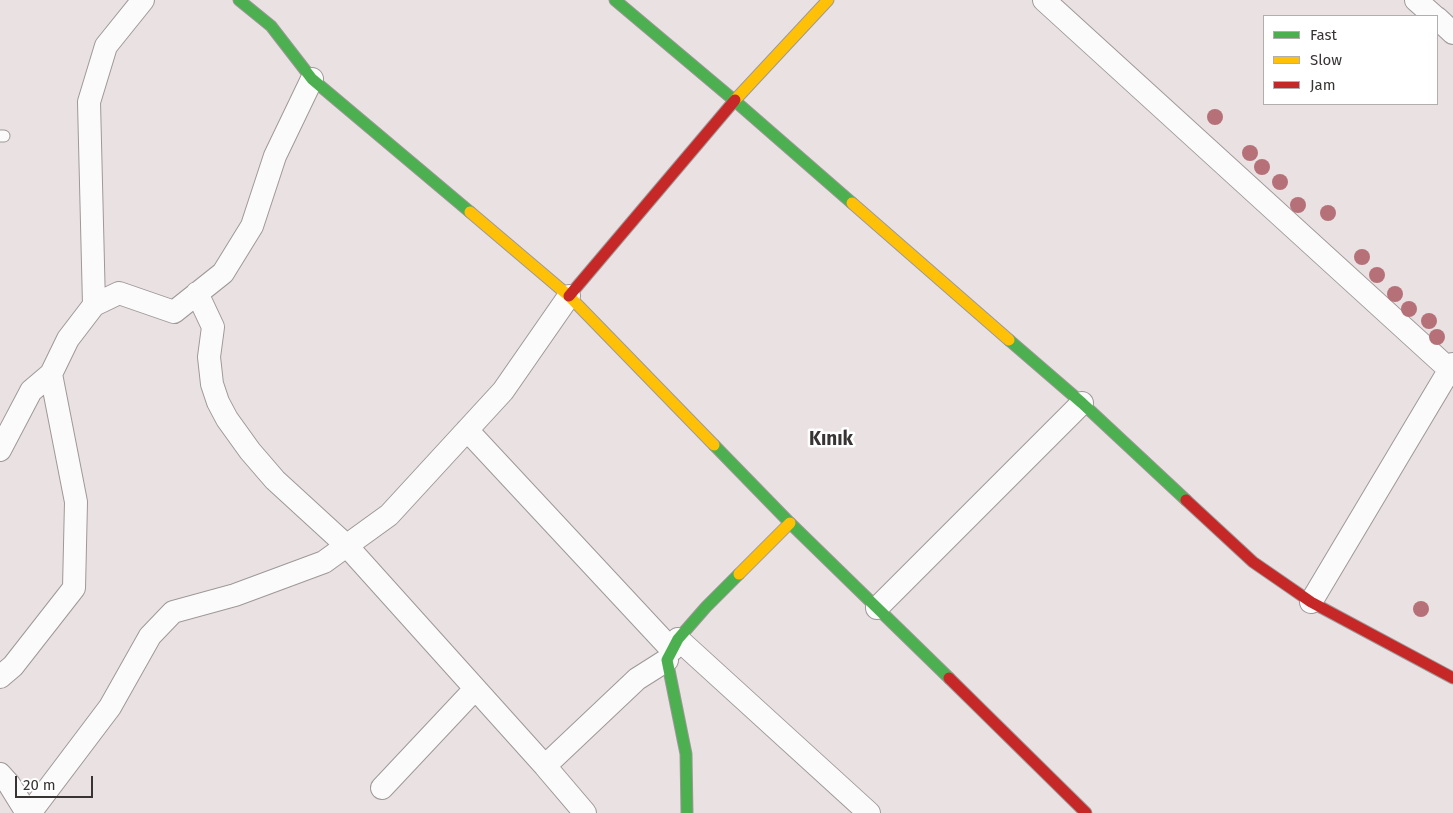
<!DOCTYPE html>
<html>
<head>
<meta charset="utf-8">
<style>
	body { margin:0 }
	#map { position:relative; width:1453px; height:813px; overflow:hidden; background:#eae2e2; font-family:"Fira Sans",sans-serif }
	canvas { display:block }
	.legend { position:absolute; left:1263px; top:15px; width:175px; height:90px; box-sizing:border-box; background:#fff; border:1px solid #b0aeae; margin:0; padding:6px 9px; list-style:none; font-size:15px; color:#393434 }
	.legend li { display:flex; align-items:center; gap:10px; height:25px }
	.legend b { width:25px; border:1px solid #b0aeae }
	.scale { position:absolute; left:15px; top:776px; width:78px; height:22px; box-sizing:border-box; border:2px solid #393434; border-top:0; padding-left:6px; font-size:15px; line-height:18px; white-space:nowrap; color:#393434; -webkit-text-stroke:4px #fff; paint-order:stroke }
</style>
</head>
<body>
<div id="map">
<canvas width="1453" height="813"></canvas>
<ul class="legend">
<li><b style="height:6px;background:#4caf50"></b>Fast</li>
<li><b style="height:6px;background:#ffc107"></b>Slow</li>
<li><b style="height:6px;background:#c62828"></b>Jam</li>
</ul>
<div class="scale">20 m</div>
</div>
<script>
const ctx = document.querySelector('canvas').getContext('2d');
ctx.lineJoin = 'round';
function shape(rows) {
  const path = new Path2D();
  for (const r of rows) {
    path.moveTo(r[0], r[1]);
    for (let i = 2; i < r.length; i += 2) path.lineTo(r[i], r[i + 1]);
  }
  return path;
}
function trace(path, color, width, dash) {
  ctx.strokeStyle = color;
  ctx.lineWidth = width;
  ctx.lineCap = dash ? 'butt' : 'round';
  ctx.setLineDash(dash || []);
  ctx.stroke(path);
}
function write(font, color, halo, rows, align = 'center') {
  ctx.font = font + ' "Fira Sans",sans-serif';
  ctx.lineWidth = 5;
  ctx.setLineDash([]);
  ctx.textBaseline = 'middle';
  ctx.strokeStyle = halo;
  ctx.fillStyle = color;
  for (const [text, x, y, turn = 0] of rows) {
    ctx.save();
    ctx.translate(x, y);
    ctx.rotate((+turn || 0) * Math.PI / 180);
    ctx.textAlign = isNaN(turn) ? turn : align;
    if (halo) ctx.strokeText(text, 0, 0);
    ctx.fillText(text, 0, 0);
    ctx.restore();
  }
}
const lane = shape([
	[0,136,4,136]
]);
const street = shape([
	[1044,0,1450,370],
	[1416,0,1434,16],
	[1437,18,1453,33],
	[197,293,213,327,209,357,212,384,218,402,227,419,250,451,275,480,347,546,545,766,585,813],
	[94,305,89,102,106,46,143,0],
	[467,430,672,650],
	[0,450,31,391,51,374,68,339,94,305,119,293,174,312,223,273,252,226,275,156,312,79],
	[1311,602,1453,364],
	[877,608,1082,403],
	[678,639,869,813],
	[0,677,13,666,74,588,76,502,51,374],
	[545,766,637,679,667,660],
	[0,774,9,784,27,813],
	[382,788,475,689],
	[30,813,110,707,150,636,173,612,235,595,324,562,389,515,503,391,569,296]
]);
const fast = shape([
	[239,0,271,26,312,79,470,212],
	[615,0,735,101,852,203],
	[1009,340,1082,403,1186,500],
	[714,445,790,523,949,678],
	[687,813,686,754,667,660,678,639,706,607,739,574]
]);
const slow = shape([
	[735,100,828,0],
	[852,203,1009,340],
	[470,212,569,296,714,445],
	[739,574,790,523]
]);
const jam = shape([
	[569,296,735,100],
	[1186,500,1253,562,1311,602,1453,678],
	[949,678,1086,813]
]);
const trees = [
	[1215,117],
	[1250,153],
	[1262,167],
	[1280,182],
	[1298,205],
	[1328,213],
	[1362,257],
	[1377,275],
	[1395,294],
	[1409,309],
	[1429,321],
	[1437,337],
	[1421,609]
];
const districtNames = [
	["Kınık",831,440]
];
trace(lane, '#9e9898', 13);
trace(street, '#9e9898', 24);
trace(fast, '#9e9898', 13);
trace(slow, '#9e9898', 13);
trace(jam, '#9e9898', 13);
trace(lane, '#fcfbfb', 11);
trace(street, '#fcfbfb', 22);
trace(fast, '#4caf50', 11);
trace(slow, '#ffc107', 11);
trace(jam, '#c62828', 11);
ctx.fillStyle = '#b67178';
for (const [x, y] of trees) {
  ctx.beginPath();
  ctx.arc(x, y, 8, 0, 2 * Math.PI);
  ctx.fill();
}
write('bold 19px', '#393434', '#fff', districtNames);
</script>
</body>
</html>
